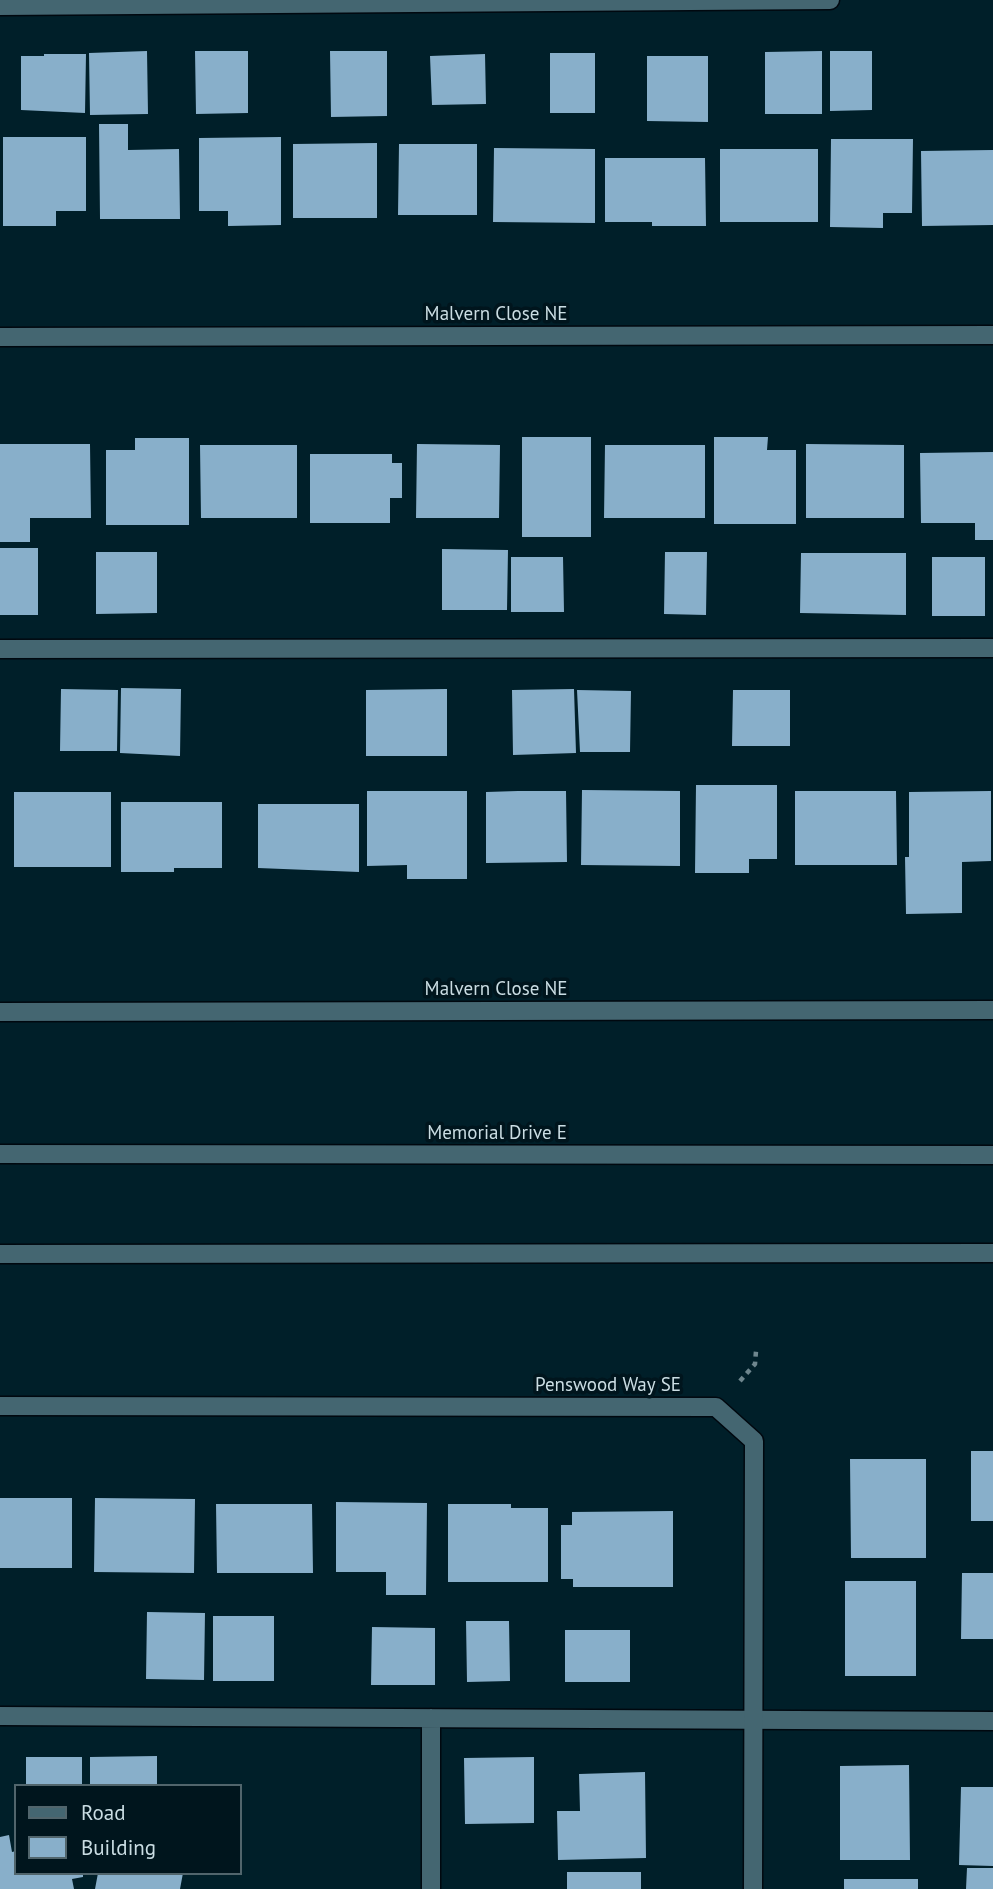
<!DOCTYPE html>
<html>
<head>
<meta charset="utf-8">
<style>
	body { margin:0 }
	#map { position:relative; width:993px; height:1889px; overflow:hidden; background:#001f29; font-family:"PT Sans",sans-serif }
	canvas { display:block }
	.legend { position:absolute; left:14px; top:1784px; width:228px; height:91px; box-sizing:border-box; background:#00151d; border:2px solid #51656c; margin:0; padding:9px 12px; list-style:none; font-size:21px; color:#cadde3 }
	.legend li { display:flex; align-items:center; gap:14px; height:35px }
	.legend b { width:35px; border:2px solid #51656c }
</style>
</head>
<body>
<div id="map">
<canvas width="993" height="1889"></canvas>
<ul class="legend">
<li><b style="height:9px;background:#446671"></b>Road</li>
<li><b style="height:19px;background:#88afca"></b>Building</li>
</ul>
</div>
<script>
const ctx = document.querySelector('canvas').getContext('2d');
ctx.lineJoin = 'round';
function fillPath(path, color) {
  ctx.fillStyle = color;
  ctx.fill(path, 'evenodd');
}
function shape(rows) {
  const path = new Path2D();
  for (const r of rows) {
    path.moveTo(r[0], r[1]);
    for (let i = 2; i < r.length; i += 2) path.lineTo(r[i], r[i + 1]);
  }
  return path;
}
function trace(path, color, width, dash) {
  ctx.strokeStyle = color;
  ctx.lineWidth = width;
  ctx.lineCap = dash ? 'butt' : 'round';
  ctx.setLineDash(dash || []);
  ctx.stroke(path);
}
function write(font, color, halo, rows, align = 'center') {
  ctx.font = font + ' "PT Sans",sans-serif';
  ctx.lineWidth = 7;
  ctx.setLineDash([]);
  ctx.textBaseline = 'middle';
  ctx.strokeStyle = halo;
  ctx.fillStyle = color;
  for (const [text, x, y, turn = 0] of rows) {
    ctx.save();
    ctx.translate(x, y);
    ctx.rotate((+turn || 0) * Math.PI / 180);
    ctx.textAlign = isNaN(turn) ? turn : align;
    if (halo) ctx.strokeText(text, 0, 0);
    ctx.fillText(text, 0, 0);
    ctx.restore();
  }
}
const building = shape([
	[147,51,148,114,90,115,89,53],
	[195,51,248,51,248,113,196,114],
	[330,51,387,51,387,116,331,117],
	[822,51,822,114,765,114,765,52],
	[830,51,872,51,872,110,830,111],
	[550,53,595,53,595,113,550,113],
	[44,54,86,54,85,113,21,110,21,56,44,56],
	[485,54,486,104,432,105,430,56],
	[647,56,708,56,708,122,647,121],
	[99,124,128,124,128,150,179,149,180,219,100,219],
	[3,137,86,137,86,211,56,211,56,226,3,226],
	[281,137,281,225,228,226,228,211,199,211,199,138],
	[831,139,913,139,912,213,883,213,883,228,830,227],
	[377,143,377,218,293,218,293,144],
	[399,144,477,144,477,215,398,215],
	[494,148,595,149,595,223,493,222],
	[720,149,818,149,818,222,720,222],
	[993,150,993,225,922,226,921,151],
	[605,158,705,158,706,226,652,226,652,222,605,222],
	[522,437,591,437,591,537,522,537],
	[714,437,768,437,767,450,796,450,796,524,714,524],
	[135,438,189,438,189,525,106,525,106,450,135,450],
	[0,444,90,444,91,518,30,518,30,542,0,542],
	[417,444,500,445,499,518,416,518],
	[806,444,904,445,904,518,806,518],
	[200,445,297,445,297,518,201,518],
	[605,445,705,445,705,518,604,518],
	[993,452,993,540,975,540,975,523,921,523,920,453],
	[310,454,392,454,392,463,402,463,402,498,390,498,390,523,310,523],
	[0,548,38,548,38,615,0,615],
	[442,549,508,550,507,610,442,610],
	[96,552,157,552,157,613,96,614],
	[665,552,707,552,706,615,664,614],
	[801,553,906,553,906,615,800,613],
	[511,557,563,557,564,612,511,612],
	[932,557,985,557,985,616,932,616],
	[121,688,181,689,180,756,120,753],
	[61,689,118,690,117,751,60,751],
	[447,689,447,756,366,756,366,690],
	[574,689,576,753,513,755,512,690],
	[577,690,631,691,630,752,580,752],
	[733,690,790,690,790,746,732,746],
	[696,785,777,785,777,859,749,859,749,873,695,873],
	[582,790,680,791,680,866,581,865],
	[367,791,467,791,467,879,407,879,407,865,367,866],
	[518,791,566,791,567,862,486,863,486,792],
	[795,791,896,791,897,865,795,865],
	[991,791,991,861,962,862,962,913,906,914,905,857,909,857,909,792],
	[14,792,111,792,111,867,14,867],
	[121,802,222,802,222,868,174,868,174,872,121,872],
	[258,804,359,804,359,872,258,868],
	[971,1451,993,1451,993,1521,971,1521],
	[850,1459,926,1459,926,1558,851,1558],
	[0,1498,72,1498,72,1568,0,1568],
	[95,1498,195,1499,194,1573,94,1572],
	[336,1502,427,1503,426,1595,386,1595,386,1572,336,1572],
	[216,1504,312,1504,313,1573,217,1573],
	[448,1504,511,1504,511,1508,548,1508,548,1582,448,1582],
	[673,1511,673,1587,573,1587,573,1579,561,1579,561,1525,572,1525,572,1512],
	[962,1573,993,1573,993,1639,961,1639],
	[845,1581,916,1581,916,1676,845,1676],
	[147,1612,205,1613,204,1680,146,1679],
	[213,1616,274,1616,274,1681,213,1681],
	[466,1621,509,1621,510,1681,467,1682],
	[372,1627,435,1628,435,1685,371,1685],
	[565,1630,630,1630,630,1682,565,1682],
	[157,1756,157,1786,90,1786,90,1757],
	[26,1757,82,1757,82,1786,26,1786],
	[534,1757,534,1823,465,1824,464,1758],
	[909,1765,910,1860,840,1860,840,1766],
	[645,1772,646,1858,558,1860,557,1811,580,1811,579,1774],
	[961,1787,993,1787,993,1866,959,1865],
	[9,1835,12,1852,16,1851,16,1873,83,1873,83,1877,72,1879,74,1889,0,1889,0,1837],
	[967,1868,993,1868,993,1889,966,1889],
	[567,1872,641,1872,641,1889,567,1889],
	[98,1873,183,1873,180,1889,95,1889],
	[844,1879,918,1879,918,1889,844,1889]
]);
const path = shape([
	[740,1381,755,1364,756,1351]
]);
const service = shape([
	[0,6,830,0],
	[0,649,993,648],
	[0,1716,993,1721],
	[431,1718,431,1889]
]);
const minor = shape([
	[0,337,993,335],
	[0,1012,993,1010],
	[0,1406,716,1407,754,1441,753,1889]
]);
const secondary = shape([
	[0,1154,993,1155],
	[0,1254,993,1253]
]);
const streetNames = [
	["Malvern Close NE",496,315],
	["Malvern Close NE",496,990],
	["Memorial Drive E",497,1134],
	["Penswood Way SE",608,1386]
];
fillPath(building, '#88afca');
trace(service, '#00080f', 21);
trace(minor, '#00080f', 21);
trace(secondary, '#00080f', 21);
trace(path, '#6e868e', 4.5, [5, 5]);
trace(service, '#446671', 18);
trace(minor, '#446671', 18);
trace(secondary, '#446671', 18);
write('19px', '#cadde3', '#00151d', streetNames);
</script>
</body>
</html>
